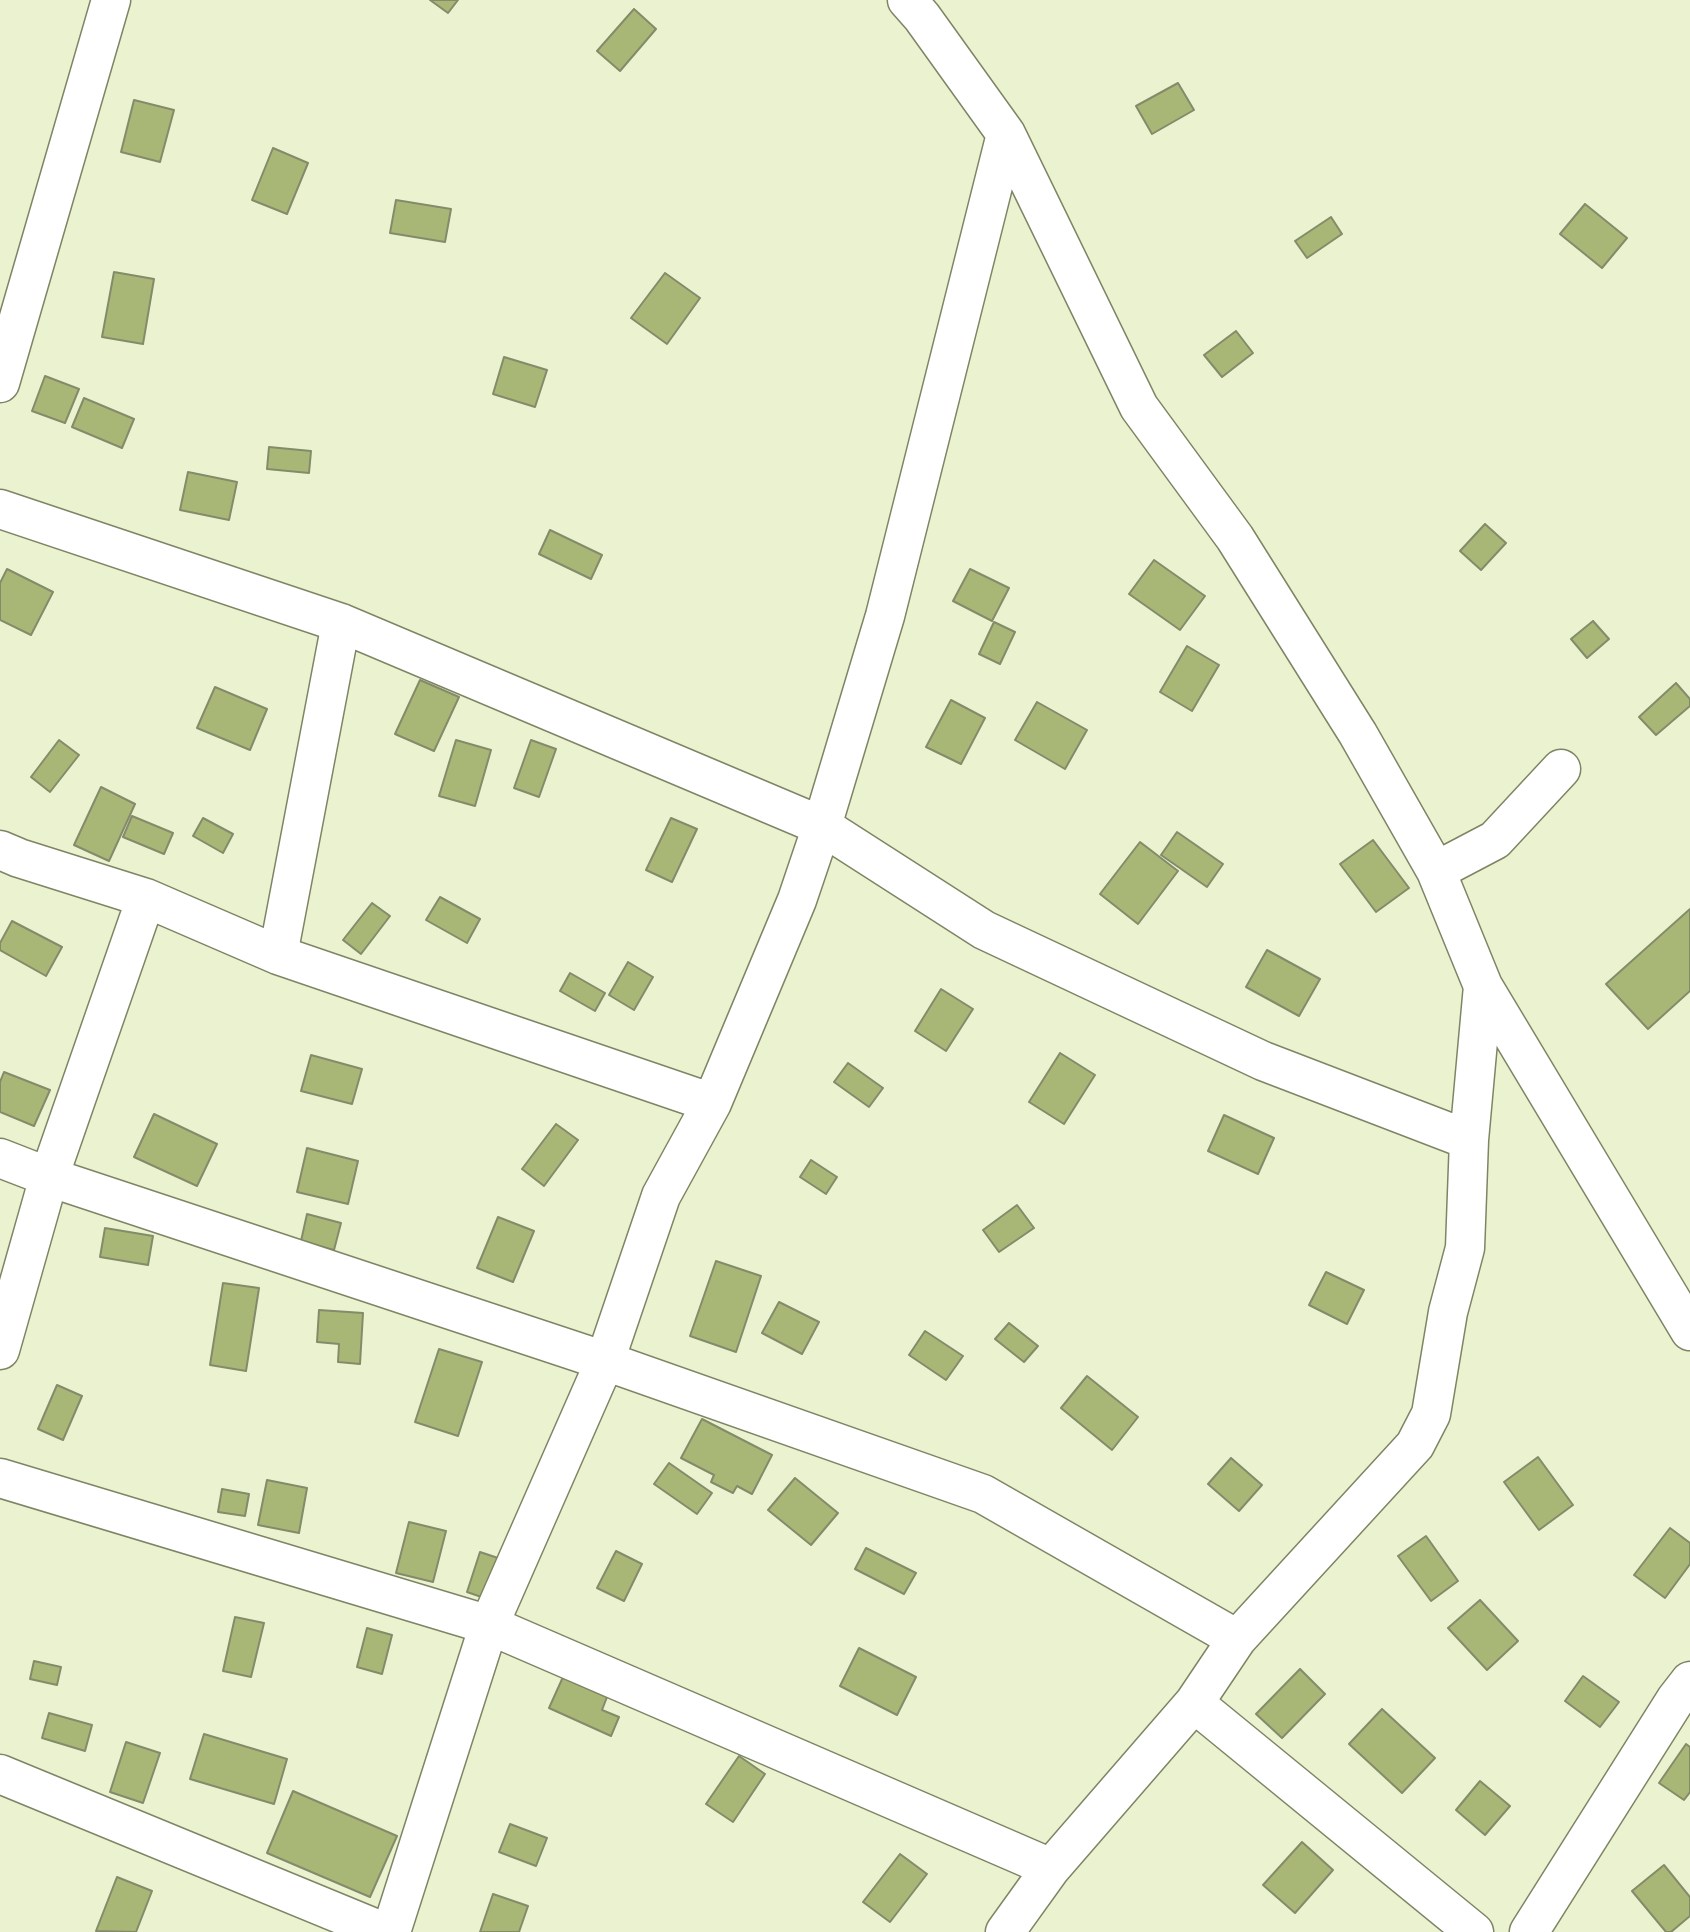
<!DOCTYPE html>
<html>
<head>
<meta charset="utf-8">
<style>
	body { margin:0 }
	canvas { display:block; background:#eaf2cf }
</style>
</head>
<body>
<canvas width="1690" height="1932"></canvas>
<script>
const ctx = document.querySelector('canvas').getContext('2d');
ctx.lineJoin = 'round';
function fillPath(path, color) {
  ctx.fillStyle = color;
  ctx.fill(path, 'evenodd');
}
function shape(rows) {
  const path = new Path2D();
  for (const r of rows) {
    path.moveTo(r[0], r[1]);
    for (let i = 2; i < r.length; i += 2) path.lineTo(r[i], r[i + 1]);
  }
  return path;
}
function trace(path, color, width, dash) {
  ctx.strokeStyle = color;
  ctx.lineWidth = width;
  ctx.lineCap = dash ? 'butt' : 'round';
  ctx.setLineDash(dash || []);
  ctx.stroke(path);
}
const building = shape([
	[430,0,458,0,448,13,430,0],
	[634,9,656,29,620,71,597,51,634,9],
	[1178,83,1194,110,1152,134,1136,106,1178,83],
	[134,100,174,110,160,162,121,152,134,100],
	[273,148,308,163,287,214,252,200,273,148],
	[396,200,451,209,445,242,390,233,396,200],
	[1585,204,1627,238,1602,268,1560,234,1585,204],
	[1331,217,1342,234,1307,258,1295,241,1331,217],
	[114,272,154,279,143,344,102,337,114,272],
	[665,273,700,298,667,344,631,318,665,273],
	[1236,331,1253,353,1222,377,1204,355,1236,331],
	[504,357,547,370,535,407,493,394,504,357],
	[45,376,79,389,65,423,32,411,45,376],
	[84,398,134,419,122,448,72,427,84,398],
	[269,447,311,451,309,473,267,469,269,447],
	[188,472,237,482,229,520,180,510,188,472],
	[1485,524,1506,543,1481,570,1460,551,1485,524],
	[550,530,602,555,591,579,539,554,550,530],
	[1154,560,1205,596,1180,630,1129,594,1154,560],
	[7,569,53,592,31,635,0,620,0,583,7,569],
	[970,569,1009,588,992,621,953,601,970,569],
	[1593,621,1609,639,1587,658,1571,639,1593,621],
	[994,622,1015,632,1000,664,979,654,994,622],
	[1187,646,1219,665,1192,711,1160,692,1187,646],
	[420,680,459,697,434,751,395,734,420,680],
	[1676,683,1690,699,1690,706,1656,735,1639,717,1676,683],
	[215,687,267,709,250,750,197,728,215,687],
	[951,700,985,718,961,764,926,747,951,700],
	[1037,702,1087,730,1065,769,1015,740,1037,702],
	[59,740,79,755,50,792,31,777,59,740],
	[456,740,491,750,475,806,439,796,456,740],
	[531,740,556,749,539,797,514,788,531,740],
	[101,787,135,804,109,861,74,845,101,787],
	[132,816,173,833,164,854,123,837,132,816],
	[203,818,233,834,223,853,193,836,203,818],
	[671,818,697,829,672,882,646,870,671,818],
	[1177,832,1223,864,1207,887,1161,855,1177,832],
	[1373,840,1409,888,1376,912,1340,864,1373,840],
	[1140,842,1178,871,1138,924,1100,894,1140,842],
	[440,897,480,919,467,943,426,920,440,897],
	[372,903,390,916,361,954,343,940,372,903],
	[1690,909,1690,991,1648,1029,1606,984,1690,909],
	[12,921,62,947,46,976,0,950,0,943,12,921],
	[1267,950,1320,979,1299,1016,1246,987,1267,950],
	[628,962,653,977,634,1010,609,995,628,962],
	[570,973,605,993,595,1011,560,991,570,973],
	[941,989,973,1009,946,1051,915,1031,941,989],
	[1060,1053,1095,1075,1064,1124,1029,1102,1060,1053],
	[311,1055,362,1069,352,1104,301,1091,311,1055],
	[848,1063,883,1088,869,1107,834,1082,848,1063],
	[4,1072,50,1090,34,1126,0,1112,0,1082,4,1072],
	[154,1114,217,1144,197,1186,134,1157,154,1114],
	[1224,1115,1274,1138,1258,1174,1208,1151,1224,1115],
	[556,1124,578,1140,544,1186,522,1169,556,1124],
	[307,1148,358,1161,348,1204,297,1192,307,1148],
	[811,1160,837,1177,826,1194,800,1177,811,1160],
	[1017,1205,1034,1228,999,1252,983,1230,1017,1205],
	[307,1214,341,1223,334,1250,301,1241,307,1214],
	[498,1217,534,1231,513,1282,477,1268,498,1217],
	[105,1228,153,1236,148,1265,100,1257,105,1228],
	[716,1261,761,1276,736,1352,690,1336,716,1261],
	[1326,1272,1364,1290,1347,1324,1309,1305,1326,1272],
	[223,1283,259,1288,246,1371,210,1365,223,1283],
	[779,1302,819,1322,802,1354,762,1333,779,1302],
	[319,1310,363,1313,360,1364,338,1362,339,1344,317,1342,319,1310],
	[1009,1323,1038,1346,1024,1362,995,1339,1009,1323],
	[925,1331,963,1356,946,1380,909,1355,925,1331],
	[439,1349,482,1362,458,1436,415,1422,439,1349],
	[1087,1376,1138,1417,1112,1450,1061,1408,1087,1376],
	[57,1385,82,1396,63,1440,38,1429,57,1385],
	[702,1419,772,1455,752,1494,737,1486,733,1493,711,1482,714,1475,681,1458,702,1419],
	[1538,1457,1573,1505,1539,1530,1504,1482,1538,1457],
	[1231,1458,1262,1485,1239,1511,1208,1484,1231,1458],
	[669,1463,712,1493,697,1514,654,1484,669,1463],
	[795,1478,838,1513,811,1545,768,1510,795,1478],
	[267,1480,307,1488,299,1533,258,1525,267,1480],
	[222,1489,249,1494,245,1516,218,1512,222,1489],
	[409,1522,446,1531,433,1582,396,1573,409,1522],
	[1670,1528,1690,1543,1690,1564,1665,1598,1634,1575,1670,1528],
	[1426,1536,1458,1581,1431,1601,1398,1556,1426,1536],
	[866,1548,916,1573,904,1594,855,1569,866,1548],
	[616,1551,642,1564,624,1601,597,1588,616,1551],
	[480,1552,504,1560,490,1600,467,1592,480,1552],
	[1480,1600,1518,1641,1487,1670,1448,1628,1480,1600],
	[235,1617,264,1623,251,1677,223,1671,235,1617],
	[367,1628,392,1635,382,1674,357,1667,367,1628],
	[859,1648,916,1677,897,1715,840,1686,859,1648],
	[34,1661,61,1667,57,1685,30,1679,34,1661],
	[1300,1669,1325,1694,1282,1738,1256,1714,1300,1669],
	[1583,1676,1619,1702,1600,1727,1565,1701,1583,1676],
	[563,1677,607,1697,602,1710,619,1717,611,1736,549,1708,563,1677],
	[1382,1709,1435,1758,1402,1793,1349,1744,1382,1709],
	[49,1713,92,1725,85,1751,42,1738,49,1713],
	[204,1734,287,1759,274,1804,190,1779,204,1734],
	[126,1742,160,1753,143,1803,110,1792,126,1742],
	[1686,1744,1690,1747,1690,1792,1684,1800,1659,1783,1686,1744],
	[739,1756,765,1774,733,1822,706,1804,739,1756],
	[1480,1781,1510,1806,1485,1835,1456,1810,1480,1781],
	[293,1791,397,1836,370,1897,267,1853,293,1791],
	[510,1824,547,1838,536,1866,499,1852,510,1824],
	[1302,1842,1333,1870,1295,1913,1263,1885,1302,1842],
	[900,1854,927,1874,890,1922,863,1902,900,1854],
	[1664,1865,1690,1897,1690,1916,1671,1932,1666,1932,1632,1891,1664,1865],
	[117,1877,152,1891,136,1932,96,1931,117,1877],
	[493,1894,528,1906,519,1932,480,1932,493,1894]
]);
const street = shape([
	[907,0,922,17,1006,134,1139,407,1235,538,1358,734,1436,871,1483,986,1690,1331],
	[0,383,111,0],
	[0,509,341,623,822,826,984,930,1263,1061,1469,1140],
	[0,850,19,858,146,898,278,955,712,1103],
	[1436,871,1495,840,1561,769],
	[278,955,341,623],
	[0,1158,49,1177,605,1361,983,1494,1237,1639],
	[0,1350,49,1177,146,898],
	[0,1478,489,1625,1051,1868],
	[1194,1703,1474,1932],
	[0,1774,384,1932],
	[391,1932,489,1625,605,1361,661,1196,712,1103,797,900,822,826,885,616,1006,134],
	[1005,1932,1051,1868,1194,1703,1237,1639,1415,1445,1431,1414,1448,1312,1465,1248,1469,1140,1483,986],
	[1529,1932,1676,1699,1690,1681]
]);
fillPath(building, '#a9b776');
trace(building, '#848b6b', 2);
trace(street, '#7d8565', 41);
trace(street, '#fff', 38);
</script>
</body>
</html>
